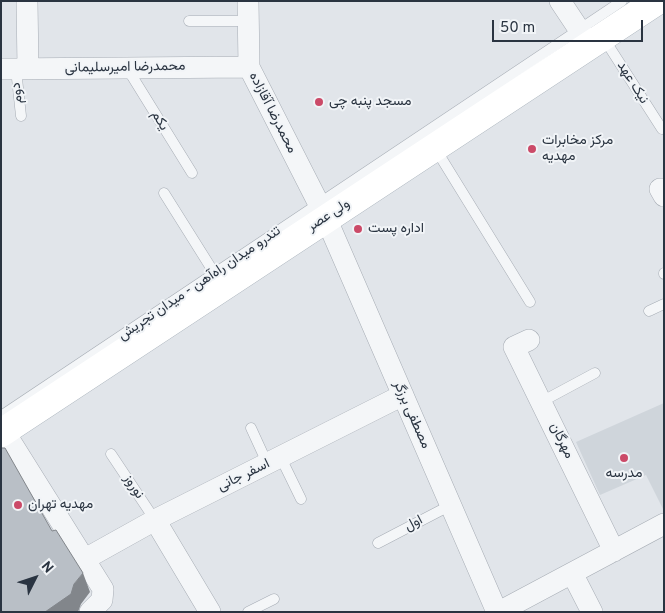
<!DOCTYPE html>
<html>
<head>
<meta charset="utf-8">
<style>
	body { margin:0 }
	#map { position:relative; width:665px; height:613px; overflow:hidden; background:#e1e5ea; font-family:Overpass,sans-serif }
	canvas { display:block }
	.frame { position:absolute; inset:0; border:2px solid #2a3441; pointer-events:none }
	.north { position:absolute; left:10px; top:553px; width:50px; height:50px; -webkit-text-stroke:4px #f1f4f7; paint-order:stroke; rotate:49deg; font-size:14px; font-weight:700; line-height:20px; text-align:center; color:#2a3441 }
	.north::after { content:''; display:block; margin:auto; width:18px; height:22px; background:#2a3441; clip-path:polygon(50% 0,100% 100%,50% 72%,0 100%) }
	.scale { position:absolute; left:492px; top:20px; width:151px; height:22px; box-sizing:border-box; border:2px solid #2a3441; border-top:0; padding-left:6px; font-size:15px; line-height:18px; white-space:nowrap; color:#2a3441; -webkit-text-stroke:4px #f1f4f7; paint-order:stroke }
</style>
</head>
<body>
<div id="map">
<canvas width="665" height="613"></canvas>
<div class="frame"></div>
<div class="north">N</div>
<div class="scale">50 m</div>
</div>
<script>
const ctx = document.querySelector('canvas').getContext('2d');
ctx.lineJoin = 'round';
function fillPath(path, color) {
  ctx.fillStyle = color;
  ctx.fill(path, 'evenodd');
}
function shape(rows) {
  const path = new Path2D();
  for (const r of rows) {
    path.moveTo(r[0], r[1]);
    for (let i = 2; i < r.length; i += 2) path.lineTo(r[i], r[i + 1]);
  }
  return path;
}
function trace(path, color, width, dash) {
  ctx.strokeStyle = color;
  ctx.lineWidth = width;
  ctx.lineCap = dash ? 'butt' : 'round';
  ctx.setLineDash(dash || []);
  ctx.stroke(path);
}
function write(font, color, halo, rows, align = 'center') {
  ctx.font = font + ' Overpass,Vazirmatn,sans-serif';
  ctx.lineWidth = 4;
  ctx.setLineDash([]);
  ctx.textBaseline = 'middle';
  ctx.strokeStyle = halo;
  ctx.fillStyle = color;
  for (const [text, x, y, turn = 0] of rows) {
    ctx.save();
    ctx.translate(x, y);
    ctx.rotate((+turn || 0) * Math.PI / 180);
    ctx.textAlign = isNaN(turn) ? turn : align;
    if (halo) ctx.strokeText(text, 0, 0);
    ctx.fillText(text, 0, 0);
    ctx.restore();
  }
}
const built = shape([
	[664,403,664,511,646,475,600,495,576,442]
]);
const lane = shape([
	[189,21,248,21],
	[603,37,662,129],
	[127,68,192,173],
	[16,69,21,116],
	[435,148,530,302],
	[164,193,218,279],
	[664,273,664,274],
	[649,311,664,304],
	[541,402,595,373],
	[1,416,622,1],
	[251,428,268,465],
	[111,454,155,520],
	[281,458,301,499],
	[378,543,451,505],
	[248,612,274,599]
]);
const street = shape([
	[27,1,28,69],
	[248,1,249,67,326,218,497,612],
	[560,1,590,46],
	[1,69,249,67],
	[660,189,664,196],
	[529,340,514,347,614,551],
	[4,431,103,589,102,600,90,612],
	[155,520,210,612],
	[85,559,155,520,403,395],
	[572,573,592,612],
	[499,612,664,524]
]);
const primary = shape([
	[1,433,657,1]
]);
const shadedWall = shape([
	[83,573,90,592,81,604,78,612,45,612,74,584]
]);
const building = shape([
	[1,448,5,448,52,531,56,530,83,573,74,584,71,594,45,612,1,612,1,448]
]);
const markers = [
	[319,102,5,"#cb4a68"],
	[532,149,5,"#cb4a68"],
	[358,229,5,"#cb4a68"],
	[624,458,5,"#cb4a68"],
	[18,505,5,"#cb4a68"]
];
const streetNames = [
	["محمدرضا امیرسلیمانی",125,68,-1],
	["نیک عهد",632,83,58],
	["دوم",18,93,-96],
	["محمدرضا آقازاده",272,113,63],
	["یکم",159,121,59],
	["ولی عصر",329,216,-33],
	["تندرو میدان راه‌آهن - میدان تجریش",200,284,-34],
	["مصطفی برزگر",411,415,66],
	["مهرگان",561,441,64],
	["اسفر جانی",244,476,-26],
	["نوروز",133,487,57],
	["اول",414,524,-28]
];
const poiNames = [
	["مسجد پنبه چی",329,102],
	["مرکز مخابرات",542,141],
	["مهدیه",542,157],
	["اداره پست",368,229],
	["مدرسه",624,474,"center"],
	["مهدیه تهران",28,505]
];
fillPath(built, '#cfd5db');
trace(lane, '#a6acb4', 11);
trace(street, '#a6acb4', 22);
trace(primary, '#a1abb5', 29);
trace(lane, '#f4f6f8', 10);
trace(street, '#f4f6f8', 21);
trace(primary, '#fff', 28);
fillPath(shadedWall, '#82868b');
fillPath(building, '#b9bfc6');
trace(building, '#82868b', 1);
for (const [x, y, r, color] of markers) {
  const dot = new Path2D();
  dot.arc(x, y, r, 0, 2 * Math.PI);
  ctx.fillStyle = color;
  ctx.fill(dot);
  trace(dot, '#f1f4f7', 2);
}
write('14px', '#2a3441', '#f1f4f7', streetNames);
write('14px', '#2a3441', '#f1f4f7', poiNames, 'left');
</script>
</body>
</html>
